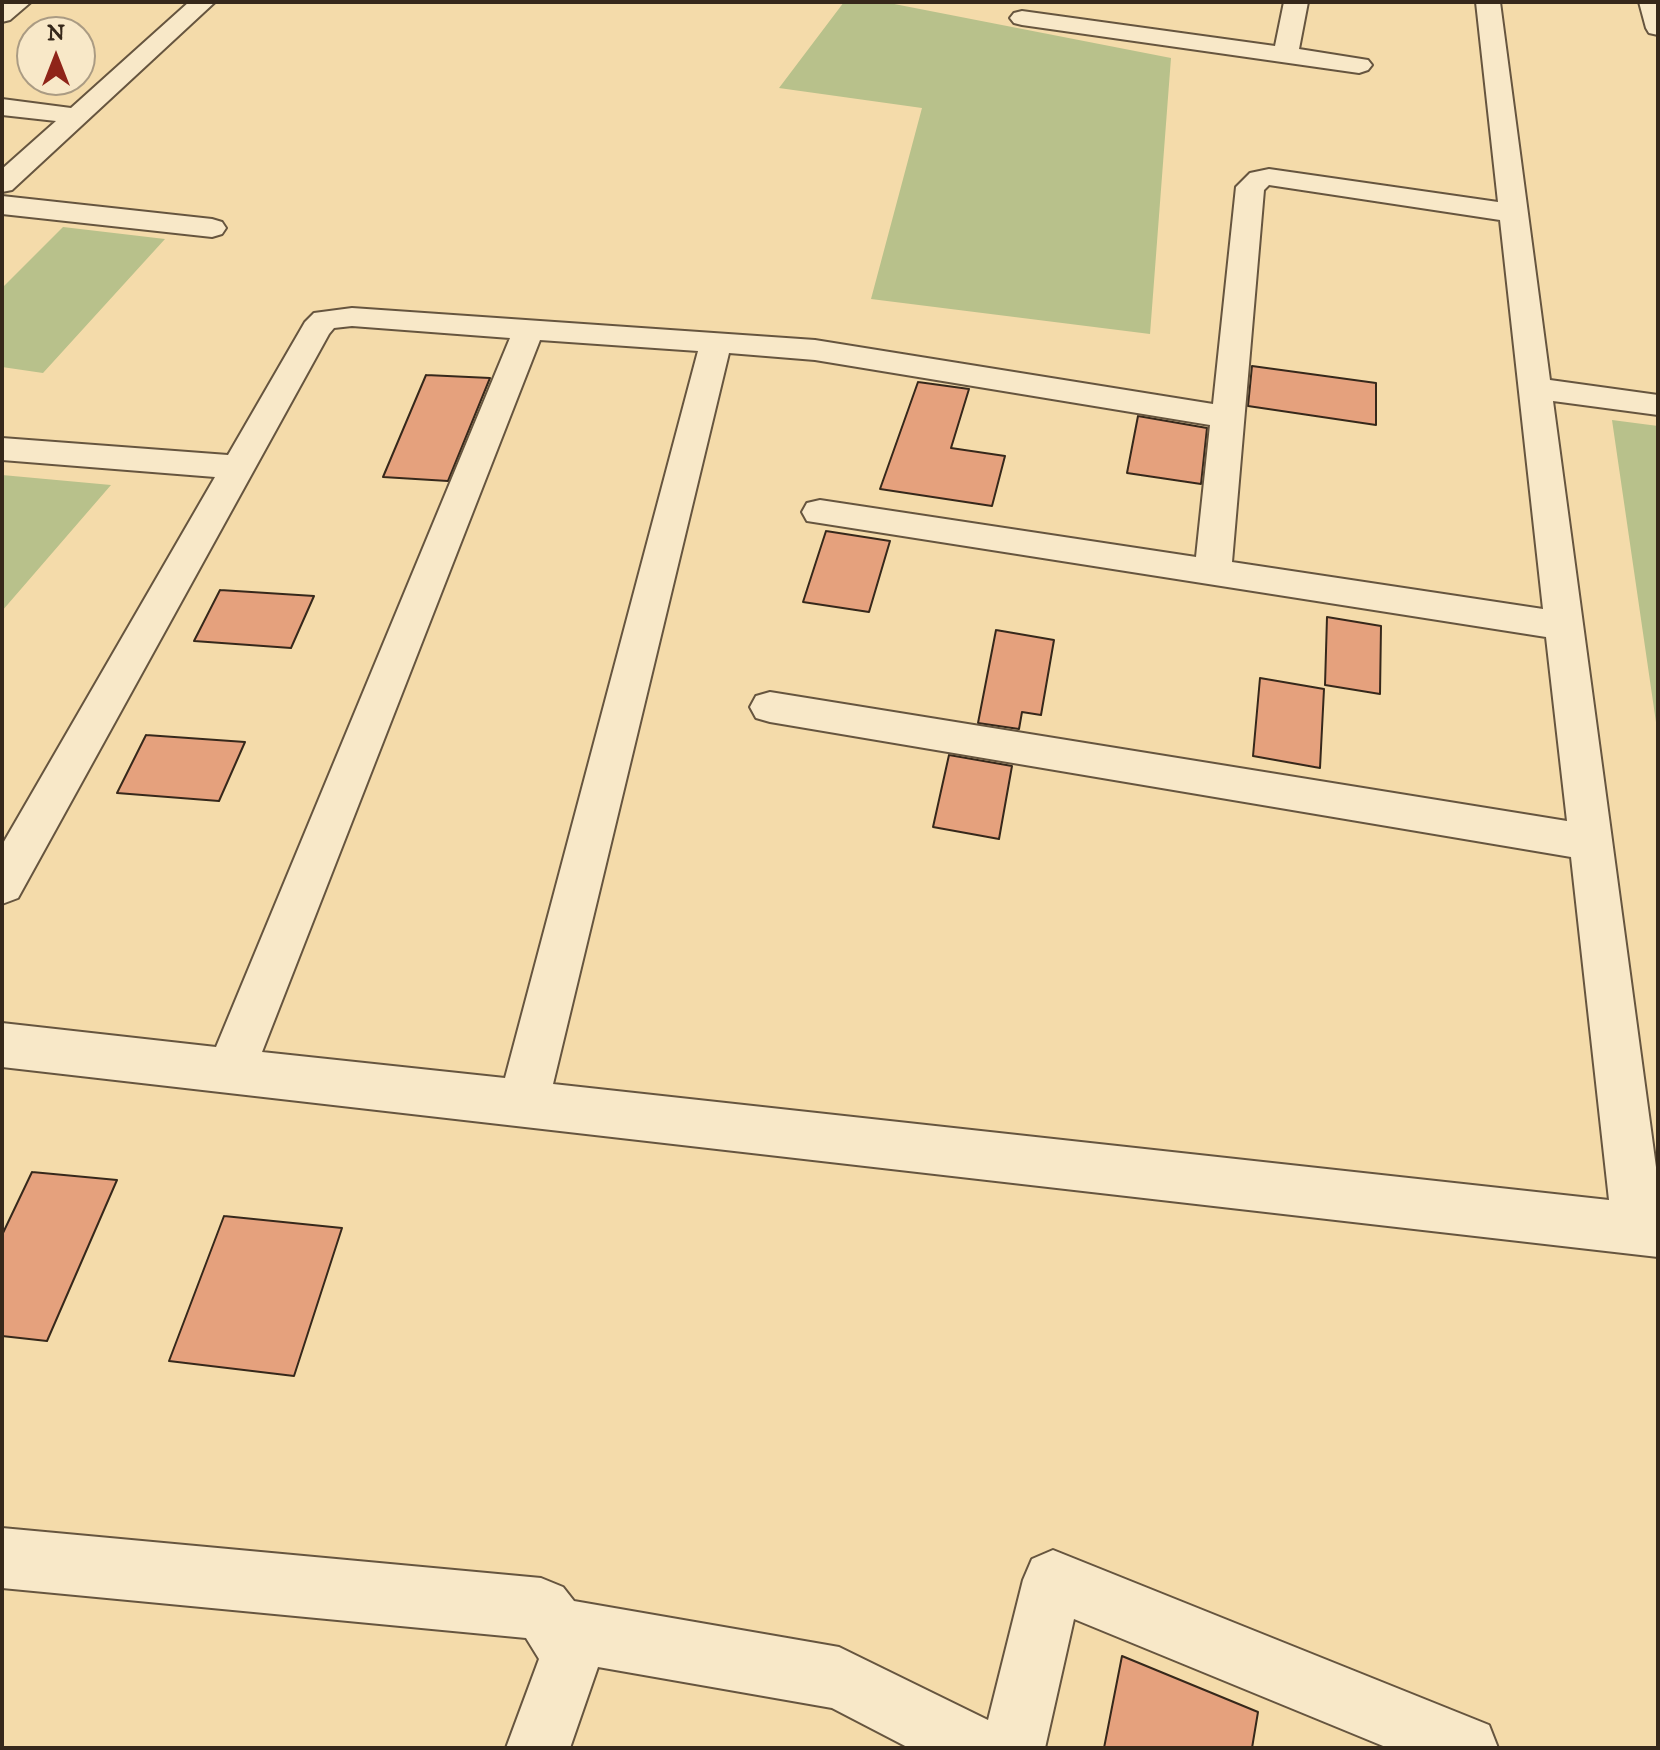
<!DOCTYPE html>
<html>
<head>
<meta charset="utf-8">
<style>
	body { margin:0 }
	#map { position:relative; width:1660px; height:1750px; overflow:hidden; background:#f4dbaa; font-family:"IM FELL DW Pica",serif }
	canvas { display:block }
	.frame { position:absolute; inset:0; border:4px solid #36281b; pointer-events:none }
	.north { position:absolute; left:16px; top:16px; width:80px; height:80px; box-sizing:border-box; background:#f8e8c8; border:2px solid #aa9b83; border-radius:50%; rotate:0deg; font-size:22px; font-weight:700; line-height:32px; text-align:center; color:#36281b }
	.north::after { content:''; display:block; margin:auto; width:28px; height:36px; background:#8f2418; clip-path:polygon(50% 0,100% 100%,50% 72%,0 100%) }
</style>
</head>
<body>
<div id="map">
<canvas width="1660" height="1750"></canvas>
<div class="frame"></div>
<div class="north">N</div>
</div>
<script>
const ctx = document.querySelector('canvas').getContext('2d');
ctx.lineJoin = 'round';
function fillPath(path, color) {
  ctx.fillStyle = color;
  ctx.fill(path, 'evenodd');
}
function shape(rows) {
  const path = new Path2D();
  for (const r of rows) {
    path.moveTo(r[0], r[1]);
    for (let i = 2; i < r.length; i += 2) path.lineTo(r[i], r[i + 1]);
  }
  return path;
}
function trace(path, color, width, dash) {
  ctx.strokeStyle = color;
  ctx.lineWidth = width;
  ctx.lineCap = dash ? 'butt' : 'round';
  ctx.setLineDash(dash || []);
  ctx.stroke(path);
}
const green = shape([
	[844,2,884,2,1171,58,1150,334,871,299,922,108,779,88],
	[63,227,165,239,43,373,2,367,2,288],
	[1612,420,1658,426,1658,736],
	[2,475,111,485,2,611]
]);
const building = shape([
	[1252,366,1376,383,1376,425,1248,406,1252,366],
	[426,375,490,378,448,481,383,477,426,375],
	[918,382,969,389,951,448,1005,456,992,506,880,489,918,382],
	[1138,416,1207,428,1201,484,1127,473,1138,416],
	[826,531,890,541,869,612,803,602,826,531],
	[220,590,314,596,291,648,194,641,220,590],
	[1327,617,1381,626,1380,694,1325,685,1327,617],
	[996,630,1054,640,1041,715,1022,712,1019,729,978,723,996,630],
	[1260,678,1324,689,1320,768,1253,756,1260,678],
	[146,735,245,742,219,801,117,793,146,735],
	[949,755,1012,766,999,839,933,827,949,755],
	[32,1172,117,1180,47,1341,2,1336,2,1235,32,1172],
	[224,1216,342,1228,294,1376,169,1361,224,1216],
	[1122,1656,1258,1712,1252,1748,1104,1748,1122,1656]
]);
const minor = shape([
	[4,2,31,2,10,20,2,22,4,2],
	[189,2,215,2,12,190,2,192,2,169,56,121,2,115,2,99,71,108,189,2],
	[1284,2,1308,2,1299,49,1368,60,1372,65,1368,70,1359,73,1022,25,1014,23,1010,18,1014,13,1022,11,1275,46,1284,2],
	[1476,2,1500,2,1550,380,1658,395,1658,415,1553,401,1658,1182,1658,1257,2,1067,2,1023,216,1047,510,338,352,326,334,328,329,334,18,898,2,904,2,845,215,477,2,460,2,438,228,455,305,322,314,313,352,308,815,340,1213,404,1236,187,1250,173,1269,169,1498,202,1476,2],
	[1269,185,1500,220,1543,609,1232,562,1264,190,1269,185],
	[540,340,698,351,505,1078,262,1052,540,340],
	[729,353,815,360,1210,425,1196,557,820,500,807,503,802,512,807,521,1546,637,1567,821,770,692,756,696,750,707,756,718,770,722,1571,857,1609,1200,553,1084,729,353],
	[1639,2,1658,2,1658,35,1649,33,1646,28,1639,2],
	[2,196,212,219,222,222,226,228,222,234,212,237,2,214,2,196],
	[2,1528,541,1578,563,1587,574,1601,839,1647,988,1720,1023,1580,1032,1559,1053,1550,1489,1725,1498,1748,1388,1748,1074,1619,1045,1748,909,1748,832,1708,598,1667,570,1748,506,1748,539,1659,526,1638,2,1588,2,1528]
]);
fillPath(green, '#b8c18b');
fillPath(building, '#e5a17d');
trace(building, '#36281b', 2);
trace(minor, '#66553f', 4);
fillPath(minor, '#f8e8c8');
</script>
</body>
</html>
